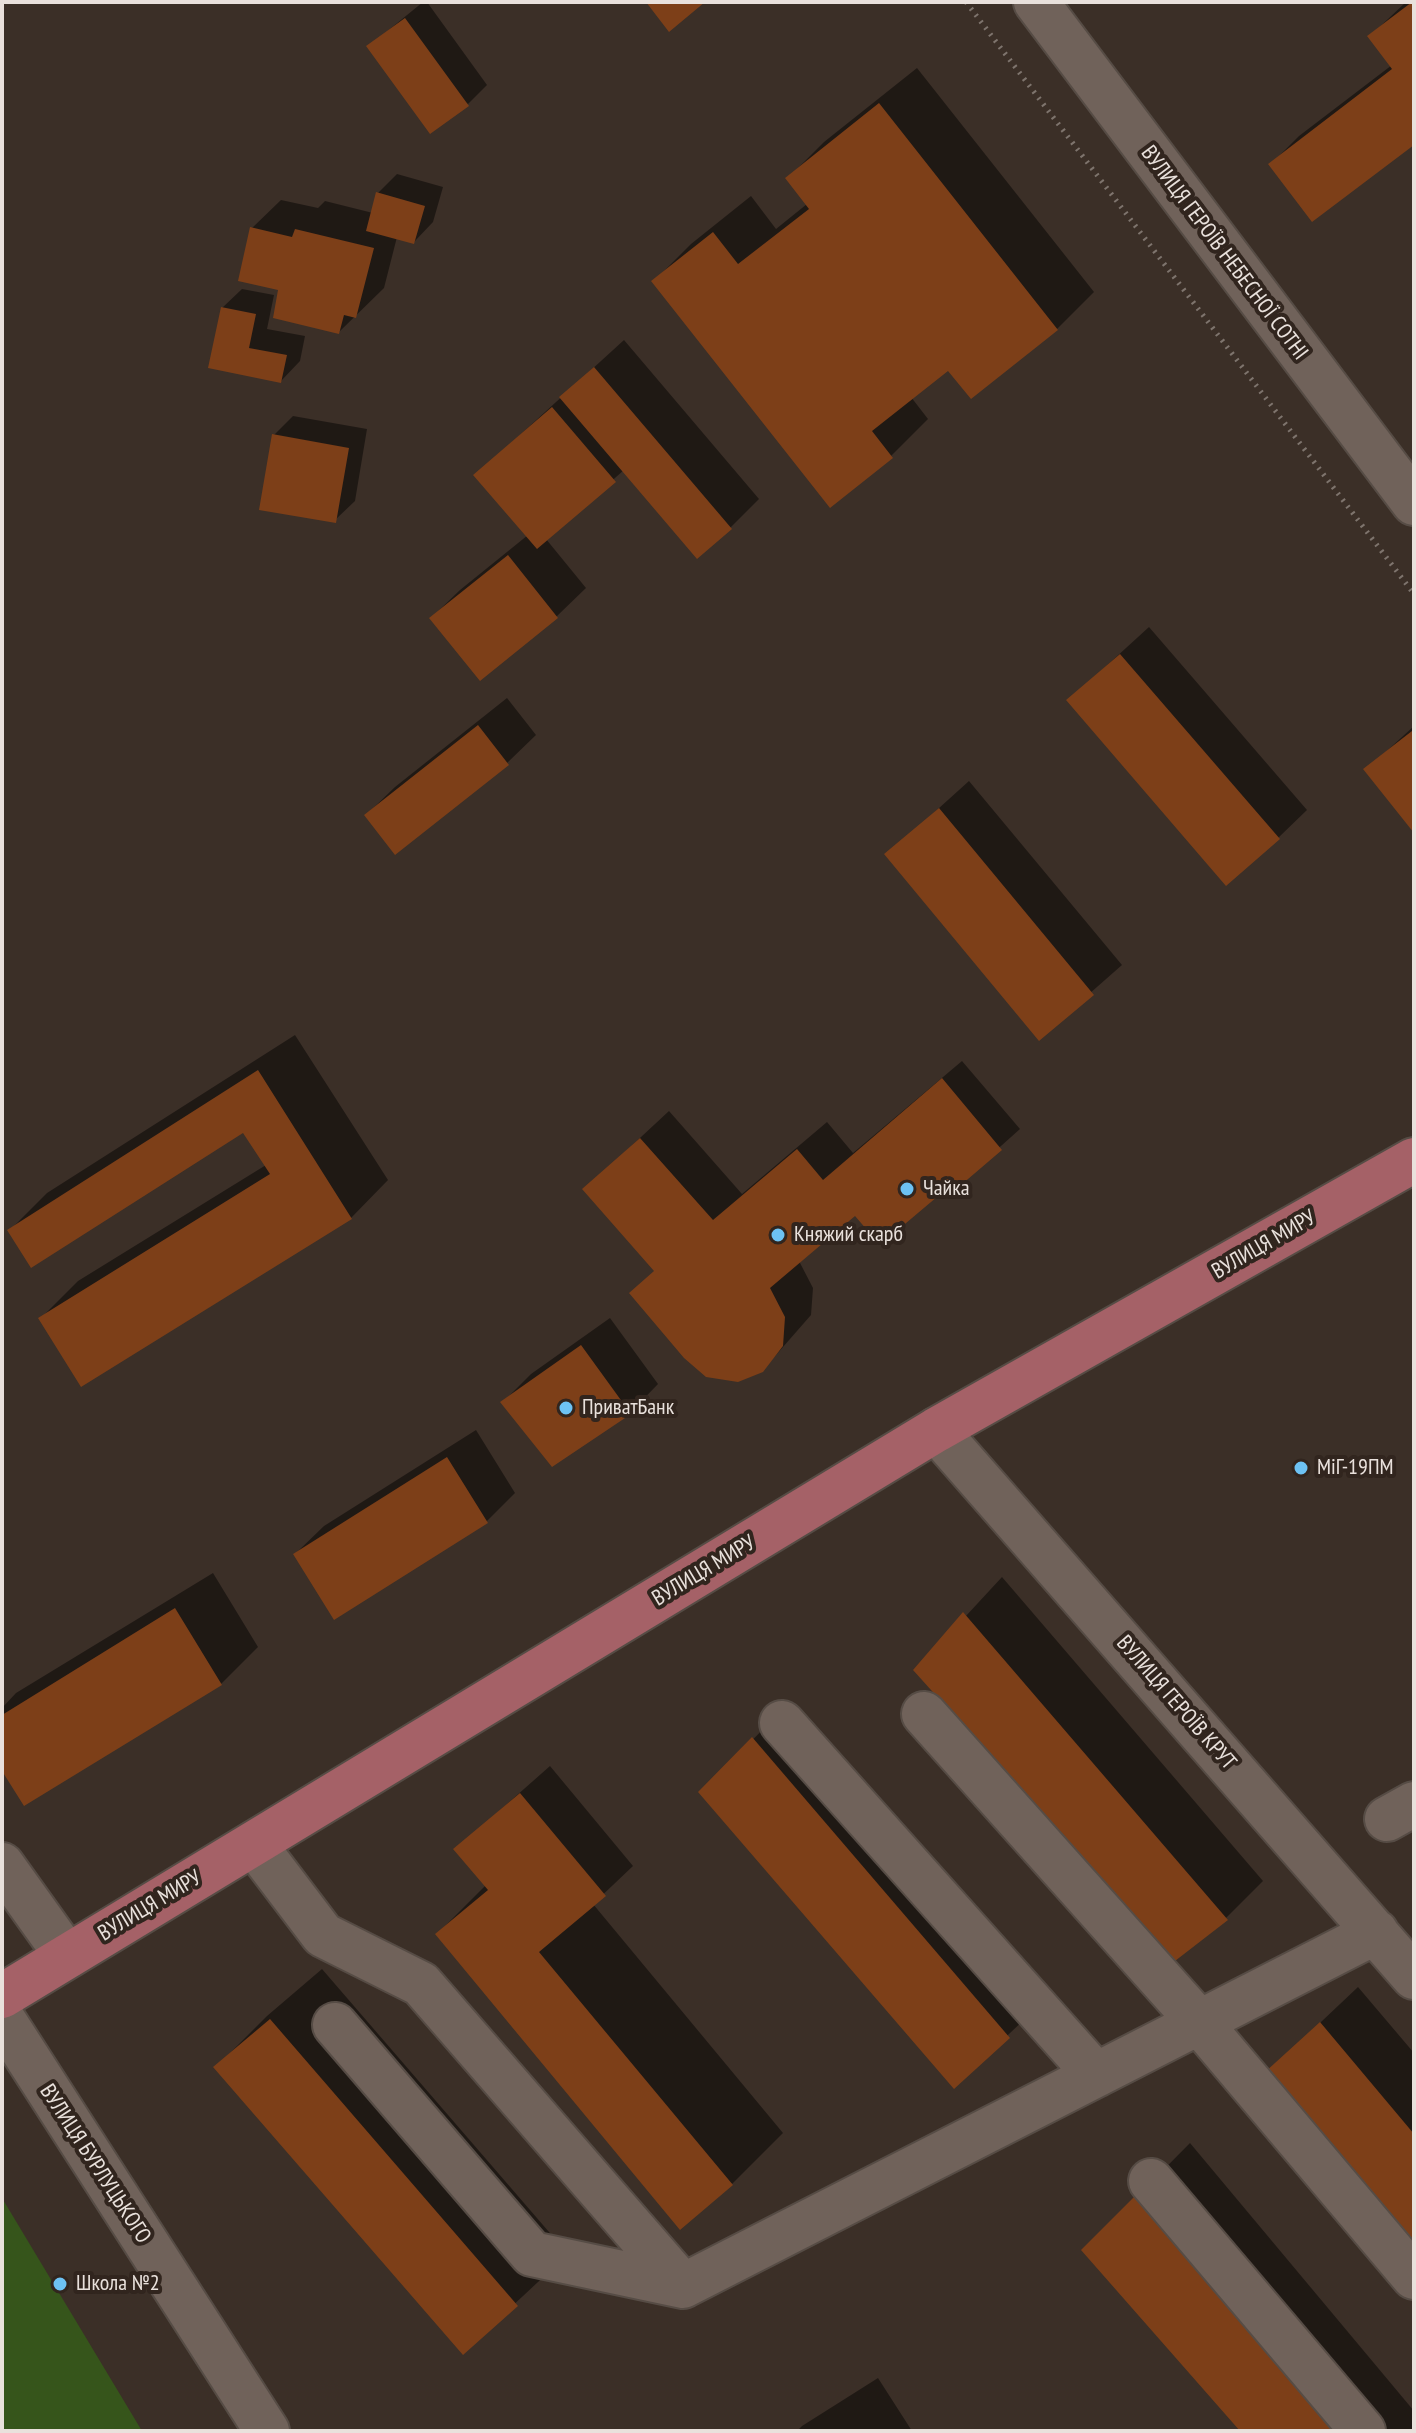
<!DOCTYPE html>
<html>
<head>
<meta charset="utf-8">
<style>
	body { margin:0 }
	#map { position:relative; width:1416px; height:2433px; overflow:hidden; background:#3b2f27; font-family:"PT Sans Narrow",sans-serif }
	canvas { display:block }
	.frame { position:absolute; inset:0; border:4px solid #e9e1dc; pointer-events:none }
</style>
</head>
<body>
<div id="map">
<canvas width="1416" height="2433"></canvas>
<div class="frame"></div>
</div>
<script>
const ctx = document.querySelector('canvas').getContext('2d');
ctx.lineJoin = 'round';
function fillPath(path, color) {
  ctx.fillStyle = color;
  ctx.fill(path, 'evenodd');
}
function shape(rows) {
  const path = new Path2D();
  for (const r of rows) {
    path.moveTo(r[0], r[1]);
    for (let i = 2; i < r.length; i += 2) path.lineTo(r[i], r[i + 1]);
  }
  return path;
}
function trace(path, color, width, dash) {
  ctx.strokeStyle = color;
  ctx.lineWidth = width;
  ctx.lineCap = dash ? 'butt' : 'round';
  ctx.setLineDash(dash || []);
  ctx.stroke(path);
}
function write(font, color, halo, rows, align = 'center') {
  ctx.font = font + ' "PT Sans Narrow",sans-serif';
  ctx.lineWidth = 8;
  ctx.setLineDash([]);
  ctx.textBaseline = 'middle';
  ctx.strokeStyle = halo;
  ctx.fillStyle = color;
  for (const [text, x, y, turn = 0] of rows) {
    ctx.save();
    ctx.translate(x, y);
    ctx.rotate((+turn || 0) * Math.PI / 180);
    ctx.textAlign = isNaN(turn) ? turn : align;
    if (halo) ctx.strokeText(text, 0, 0);
    ctx.fillText(text, 0, 0);
    ctx.restore();
  }
}
const green = shape([
	[2,2198,142,2431,2,2431]
]);
const shadow = shape([
	[423,2,427,2,487,85,468,104,369,46],
	[1406,2,1414,2,1414,142,1313,219,1271,164,1299,136,1392,65,1370,36],
	[917,68,1094,292,1057,329,971,397,949,368,911,397,928,419,891,456,654,281,691,244,751,196,776,229,807,204,787,179,824,142],
	[397,174,443,187,433,222,414,242,397,237,384,288,339,332,280,289,252,228,281,200,318,208,325,201,373,213,378,193],
	[242,289,274,295,267,329,305,336,300,361,281,381,210,366,222,308],
	[624,340,759,499,730,528,624,470,546,539,586,588,557,616,480,678,431,618,460,590,528,535,476,475],
	[293,416,367,429,355,501,335,520,274,435],
	[1149,627,1307,810,1278,838,1069,700],
	[507,698,536,735,507,763,366,815,395,787],
	[1414,726,1414,830,1366,770],
	[969,781,1122,965,1039,1038,887,855],
	[295,1035,388,1180,351,1218,82,1385,41,1318,78,1281,266,1165,244,1131,10,1230,47,1193],
	[962,1061,1020,1129,954,1188,950,1183,856,1213,799,1261,813,1288,811,1315,762,1371,655,1270,585,1189,669,1111,742,1194,827,1122,853,1153],
	[610,1318,658,1384,630,1413,503,1402,531,1374],
	[476,1430,515,1493,487,1521,295,1554,324,1526],
	[213,1573,258,1647,221,1684,2,1768,2,1708,16,1693],
	[1002,1577,1263,1881,1226,1918,1175,1958,916,1670],
	[790,1702,1046,1999,954,2086,701,1792],
	[550,1766,633,1866,593,1904,783,2133,732,2184,437,1934,486,1885,456,1849],
	[322,1969,568,2254,463,2352,216,2067,267,2016],
	[1358,1987,1414,2053,1414,2244,1267,2073],
	[1190,2143,1414,2411,1414,2431,1243,2431,1084,2250],
	[878,2378,912,2431,797,2431,802,2426]
]);
const building = shape([
	[646,2,705,2,669,32],
	[1412,2,1414,145,1312,222,1268,164,1392,69,1367,36],
	[405,18,469,106,430,134,366,46],
	[879,103,1058,330,971,399,948,371,872,431,893,458,830,508,651,281,713,232,738,264,809,209,785,178],
	[376,192,425,206,414,244,366,231],
	[250,227,292,237,295,229,374,248,356,318,344,315,339,334,273,318,278,290,238,281],
	[221,307,256,314,249,348,287,355,281,383,208,368],
	[594,367,732,529,697,559,559,397],
	[552,407,616,482,537,549,473,475],
	[272,434,349,448,336,523,259,510],
	[508,555,558,618,480,681,429,618],
	[1120,654,1280,839,1226,886,1066,700],
	[478,725,509,765,395,855,364,815],
	[1412,731,1414,733,1414,833,1363,769],
	[939,808,1094,995,1039,1041,884,854],
	[258,1070,352,1219,81,1387,38,1318,270,1174,243,1133,31,1268,7,1230],
	[942,1078,1002,1150,954,1191,950,1186,880,1245,855,1216,770,1288,785,1317,783,1346,763,1372,738,1382,706,1377,684,1358,629,1293,654,1271,582,1189,640,1138,713,1220,797,1149,823,1180],
	[581,1345,631,1414,552,1467,500,1402],
	[447,1457,488,1523,334,1620,293,1554],
	[175,1608,222,1685,24,1806,2,1771,2,1715],
	[963,1612,1228,1920,1175,1961,913,1670],
	[752,1737,1010,2038,954,2089,698,1792],
	[520,1793,606,1896,539,1952,733,2185,680,2230,435,1934,488,1890,453,1849],
	[270,2019,518,2306,463,2355,213,2067],
	[1320,2022,1414,2134,1414,2247,1264,2073],
	[1138,2193,1337,2431,1240,2431,1081,2250]
]);
const path = shape([
	[966,2,1414,594]
]);
const minor = shape([
	[1036,2,1414,503],
	[936,1430,1414,1977],
	[924,1714,1199,2022,1414,2277],
	[782,1723,1096,2075],
	[1387,1819,1414,1804],
	[254,1844,323,1935,421,1984,683,2286],
	[2,1865,67,1956],
	[2,2018,267,2431],
	[335,2025,532,2254,683,2286,1376,1932],
	[1151,2181,1363,2431]
]);
const major = shape([
	[2,1996,936,1430,1414,1160]
]);
const markers = [
	[907,1189,8,"#6dc2f3"],
	[778,1235,8,"#6dc2f3"],
	[566,1408,8,"#6dc2f3"],
	[1301,1468,8,"#6dc2f3"],
	[60,2284,8,"#6dc2f3"]
];
const streetNames = [
	["ВУЛИЦЯ ГЕРОЇВ НЕБЕСНОЇ СОТНІ",1224,253,53],
	["ВУЛИЦЯ МИРУ",1264,1245,-30],
	["ВУЛИЦЯ МИРУ",704,1571,-31],
	["ВУЛИЦЯ ГЕРОЇВ КРУТ",1176,1703,49],
	["ВУЛИЦЯ МИРУ",150,1906,-31],
	["ВУЛИЦЯ БУРЛУЦЬКОГО",95,2164,57]
];
const poiNames = [
	["Чайка",923,1189],
	["Княжий скарб",794,1235],
	["ПриватБанк",582,1408],
	["МіГ-19ПМ",1317,1468],
	["Школа №2",76,2284]
];
fillPath(green, '#36551b');
fillPath(shadow, '#0007');
fillPath(building, '#7d3f18');
trace(minor, '#564c45', 48);
trace(major, '#564c45', 48);
trace(path, '#7e746d', 5, [2, 6]);
trace(minor, '#70625a', 44);
trace(major, '#a56167', 44);
for (const [x, y, r, color] of markers) {
  const dot = new Path2D();
  dot.arc(x, y, r, 0, 2 * Math.PI);
  ctx.fillStyle = color;
  ctx.fill(dot);
  trace(dot, '#31251e', 3);
}
write('22px', '#e9e1dc', '#31251e', streetNames);
write('22px', '#e9e1dc', '#31251e', poiNames, 'left');
</script>
</body>
</html>
